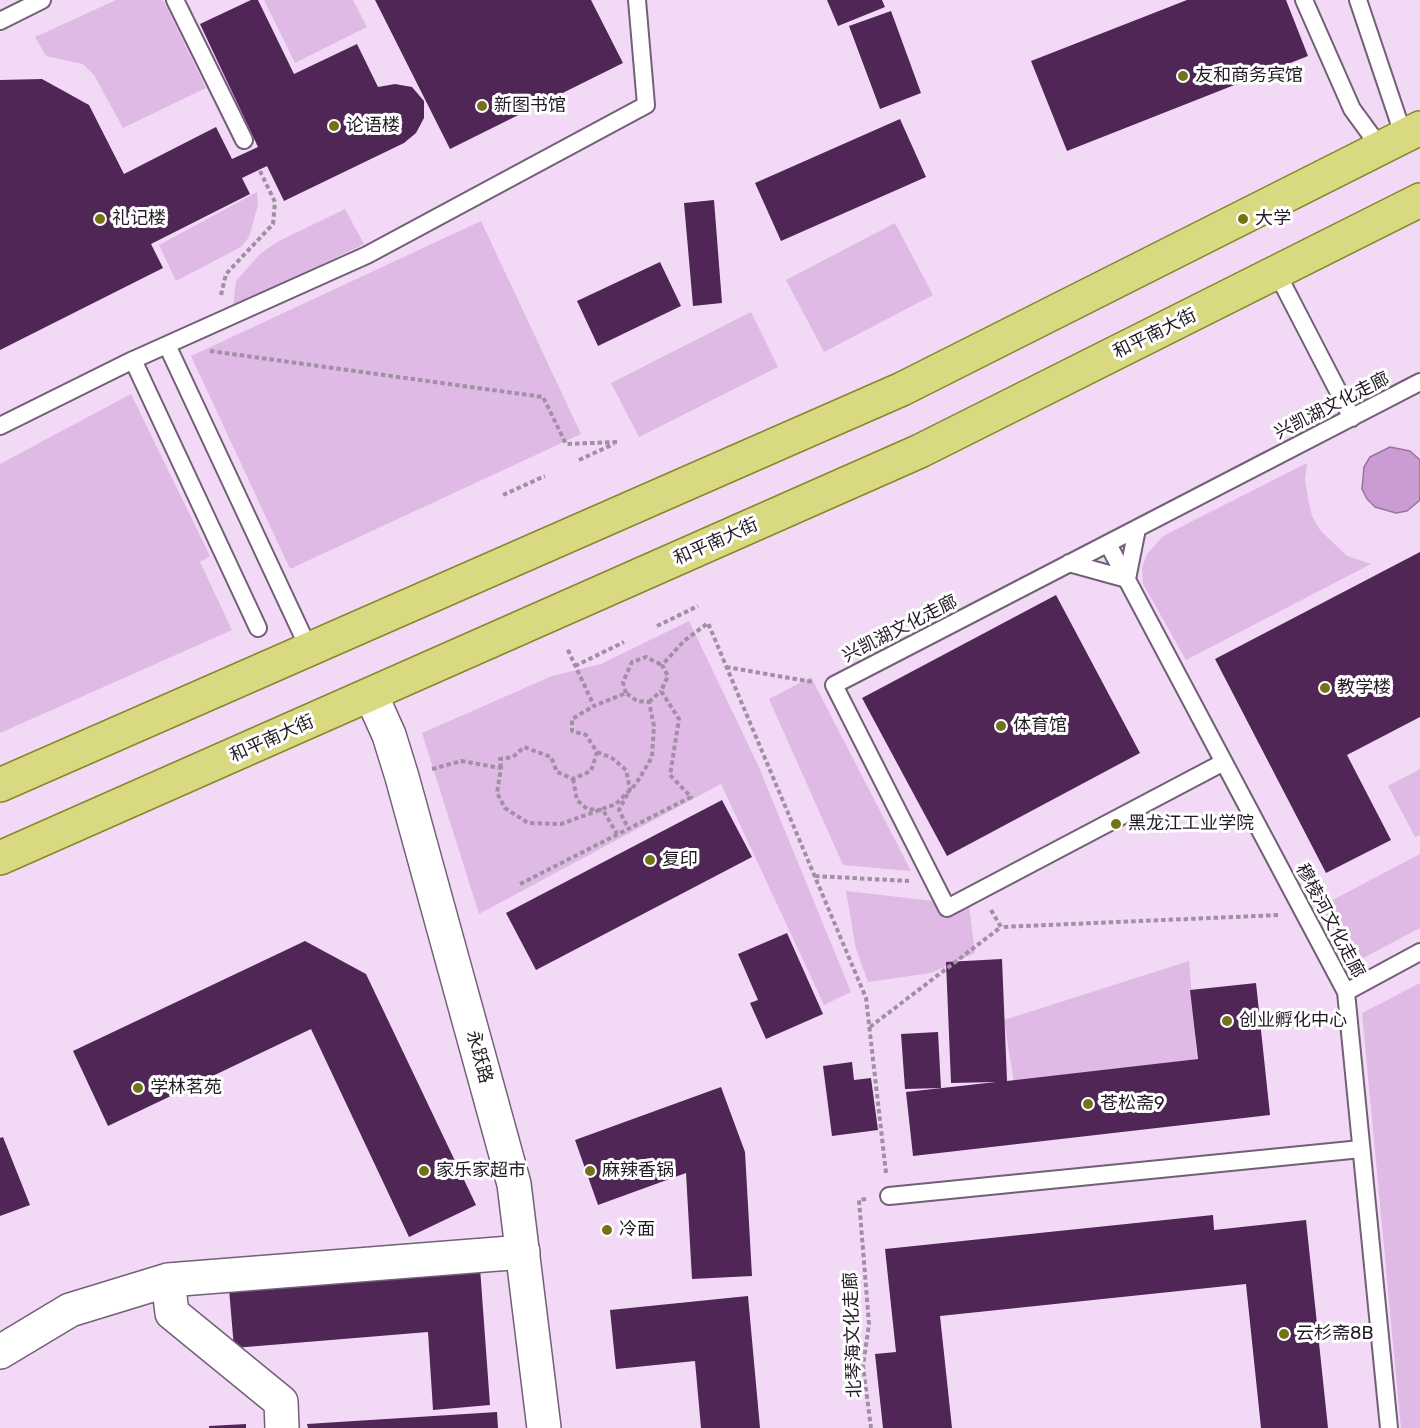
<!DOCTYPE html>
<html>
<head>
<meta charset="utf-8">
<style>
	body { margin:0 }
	canvas { display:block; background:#f2daf6 }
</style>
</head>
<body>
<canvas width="1420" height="1428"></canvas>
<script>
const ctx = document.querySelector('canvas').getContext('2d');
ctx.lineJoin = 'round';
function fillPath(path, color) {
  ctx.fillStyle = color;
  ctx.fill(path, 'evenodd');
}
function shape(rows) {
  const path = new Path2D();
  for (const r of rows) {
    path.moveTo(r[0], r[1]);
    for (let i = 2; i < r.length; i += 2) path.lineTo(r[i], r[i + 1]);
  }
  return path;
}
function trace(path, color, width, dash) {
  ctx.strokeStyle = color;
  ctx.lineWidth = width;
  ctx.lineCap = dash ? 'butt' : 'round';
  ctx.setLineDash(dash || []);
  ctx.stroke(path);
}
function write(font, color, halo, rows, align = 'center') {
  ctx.font = font + ' Rubik,"Noto Sans SC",sans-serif';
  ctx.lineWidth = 6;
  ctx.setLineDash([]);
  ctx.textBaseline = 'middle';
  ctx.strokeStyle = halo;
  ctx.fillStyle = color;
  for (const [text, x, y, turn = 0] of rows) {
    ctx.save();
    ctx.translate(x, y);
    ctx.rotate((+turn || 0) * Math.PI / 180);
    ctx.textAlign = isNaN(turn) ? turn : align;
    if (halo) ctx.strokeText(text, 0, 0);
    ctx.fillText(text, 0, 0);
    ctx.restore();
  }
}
const green = shape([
	[116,0,163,0,206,88,123,128,94,75,83,64,46,56,35,37],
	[264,0,353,0,367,27,295,63],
	[257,192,258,205,249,237,241,247,176,281,159,245],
	[345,209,364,244,233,307,236,281,260,254,277,242],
	[481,221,581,434,290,569,191,356],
	[895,223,933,295,824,352,786,280],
	[751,312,778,367,639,437,611,383],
	[131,394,210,556,200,562,232,630,0,733,0,464],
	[1307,463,1305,480,1308,498,1312,516,1320,530,1347,556,1371,564,1186,660,1143,584,1142,568,1147,554,1163,536],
	[689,621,758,765,851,992,824,1005,721,784,479,914,422,733,552,676,601,664],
	[811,677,911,871,843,865,769,699],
	[1420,769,1420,835,1415,837,1388,786],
	[1420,854,1420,928,1352,964,1321,906],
	[846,891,969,905,975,953,931,973,868,982,856,949],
	[1189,961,1197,1059,1014,1083,1004,1020],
	[1420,983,1420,1428,1401,1428,1362,1013]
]);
const water = shape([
	[1390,447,1410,451,1420,460,1420,500,1407,511,1396,513,1375,507,1367,499,1362,489,1364,467,1370,457,1390,447]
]);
const building = shape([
	[251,0,258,0,294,74,357,44,378,87,395,84,412,87,424,101,424,118,416,133,404,143,284,201,267,166,242,178,250,194,151,244,163,268,0,350,0,80,42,79,89,105,124,174,216,127,232,159,258,147,200,24],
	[375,0,591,0,623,63,450,149],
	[827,0,882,0,885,7,838,26],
	[1187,0,1286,0,1308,56,1067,151,1031,61],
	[891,11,921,93,880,109,849,26],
	[900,119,926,177,781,241,755,183],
	[714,200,722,303,693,306,684,203],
	[660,262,681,306,598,346,577,301],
	[1420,552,1420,717,1347,755,1391,840,1326,873,1215,659],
	[1056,595,1140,753,947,856,862,698],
	[722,800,752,857,536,970,506,913],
	[787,933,823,1014,766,1039,750,1003,758,1000,738,954],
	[305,941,366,974,476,1205,409,1237,311,1029,108,1126,73,1051],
	[1002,959,1007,1081,1198,1059,1190,990,1256,983,1270,1115,913,1156,906,1092,996,1082,951,1083,946,962],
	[938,1032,941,1088,905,1089,901,1034],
	[852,1062,854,1080,871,1078,878,1130,832,1136,823,1066],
	[721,1087,745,1152,752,1276,692,1279,686,1173,598,1205,575,1140],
	[3,1137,30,1205,0,1216,0,1138],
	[1213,1215,1214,1230,1306,1220,1328,1428,1261,1428,1246,1284,940,1316,952,1428,883,1428,875,1354,896,1352,885,1249],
	[480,1268,490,1405,433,1410,428,1332,234,1348,229,1289],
	[748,1296,760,1428,701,1428,695,1361,616,1369,610,1310],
	[497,1412,498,1428,308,1428,307,1424],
	[246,1424,246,1428,209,1428,209,1426]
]);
const path = shape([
	[221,295,226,274,273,224,275,202,260,171],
	[210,351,543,397,566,444,618,442],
	[579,460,614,444],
	[503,495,545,476],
	[657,626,698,606],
	[575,666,624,642],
	[726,667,813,682],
	[626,693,623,682,632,662,646,657,662,665],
	[649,702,661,691],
	[597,752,612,758,626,770,630,789,619,810,628,828],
	[501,768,500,759,513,757,524,747,551,757,557,772,573,779,591,771,597,752,586,735,572,731,572,719,594,706],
	[432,769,461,761,501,768,497,793,505,808,528,823,561,824,616,804,636,784,652,757,654,726,649,702,637,701,626,693,594,706,567,648],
	[573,779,577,800,587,809,603,810,617,834],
	[815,876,909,881],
	[520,884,691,797,670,775,679,719,661,691,668,676,662,665,684,641,708,623,866,998,886,1173],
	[991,910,1001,927,1280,915],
	[870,1027,1001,927],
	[866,1199,859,1200,869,1324,863,1366,871,1428]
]);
const lane = shape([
	[175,0,244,140],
	[1304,0,1352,109,1382,150],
	[1358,0,1404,137],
	[0,21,42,0],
	[1277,273,1352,418],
	[167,345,309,649],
	[133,360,258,628],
	[0,426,133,360,367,255,646,105,637,0],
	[1108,544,1346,992,1389,1428],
	[1069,563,1127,579,1137,529],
	[1224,762,947,908,834,685,1420,382],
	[1346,992,1420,952],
	[889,1196,1361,1149]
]);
const street = shape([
	[0,1352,70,1310,168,1280],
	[282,1428,281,1402,172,1313,168,1280,523,1252]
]);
const secondary = shape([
	[371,695,389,735,402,777,514,1184,544,1428]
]);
const primary = shape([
	[0,785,902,389,1420,128],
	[0,858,920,451,1420,200]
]);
const markers = [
	[1183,76,6,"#727318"],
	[482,106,6,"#727318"],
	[334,126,6,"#727318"],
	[100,219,6,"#727318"],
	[1243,219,6,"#727318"],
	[1325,688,6,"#727318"],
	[1001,726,6,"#727318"],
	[1116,824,6,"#727318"],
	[650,860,6,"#727318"],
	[1227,1021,6,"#727318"],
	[138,1088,6,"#727318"],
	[1088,1104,6,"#727318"],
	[424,1171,6,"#727318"],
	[590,1171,6,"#727318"],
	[607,1230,6,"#727318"],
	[1284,1334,6,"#727318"]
];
const poiNames = [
	["友和商务宾馆",1195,76],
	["新图书馆",494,106],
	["论语楼",346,126],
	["礼记楼",112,219],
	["大学",1255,219],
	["教学楼",1337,688],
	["体育馆",1013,726],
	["黑龙江工业学院",1128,824],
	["复印",662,860],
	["创业孵化中心",1239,1021],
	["学林茗苑",150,1088],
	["苍松斋9",1100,1104],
	["家乐家超市",436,1171],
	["麻辣香锅",602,1171],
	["冷面",619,1230],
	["云杉斋8B",1296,1334]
];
const streetNames = [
	["和平南大街",1155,334,-26],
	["兴凯湖文化走廊",1332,406,-27],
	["和平南大街",716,542,-24],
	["兴凯湖文化走廊",900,629,-27],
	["和平南大街",272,739,-24],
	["穆棱河文化走廊",1330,921,62],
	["永跃路",479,1057,75],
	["北琴海文化走廊",853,1335,-92]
];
fillPath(green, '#dfbae5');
fillPath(water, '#cb9bd4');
trace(water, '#98749f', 1.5);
fillPath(building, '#502657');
trace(lane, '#735f77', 20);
trace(street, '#735f77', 36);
trace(secondary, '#735f77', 36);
trace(primary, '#87862a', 36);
trace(path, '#a18fa4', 4, [4.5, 3]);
trace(lane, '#fff', 16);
trace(street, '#fff', 33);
trace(secondary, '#fff', 33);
trace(primary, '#d8d981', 33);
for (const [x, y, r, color] of markers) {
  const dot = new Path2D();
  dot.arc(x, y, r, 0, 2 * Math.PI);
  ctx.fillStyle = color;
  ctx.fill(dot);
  trace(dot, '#fff', 2);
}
write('18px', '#221a24', '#fff', poiNames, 'left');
write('18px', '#221a24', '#fff', streetNames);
</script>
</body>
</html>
